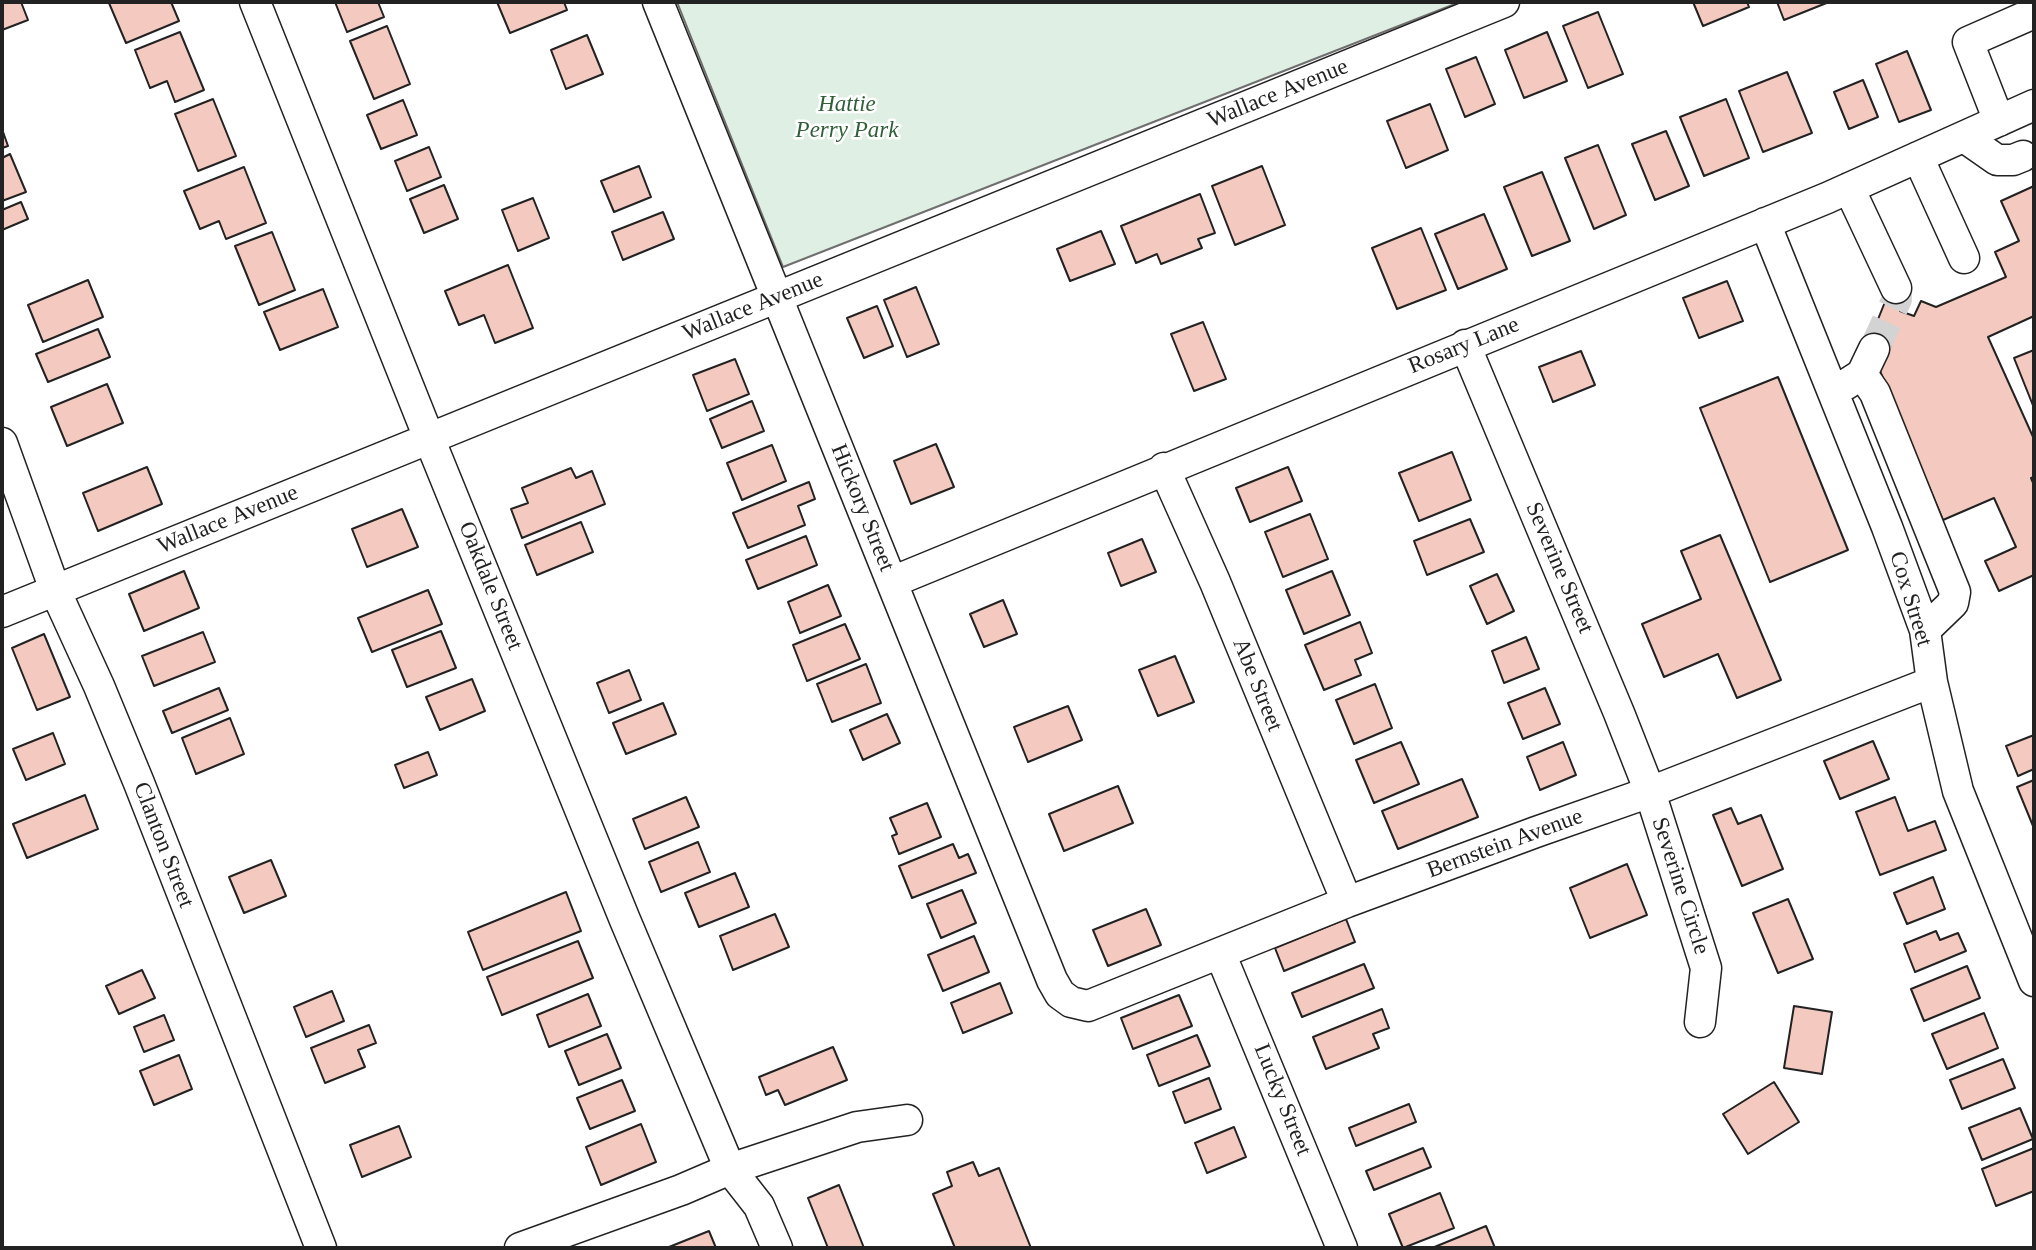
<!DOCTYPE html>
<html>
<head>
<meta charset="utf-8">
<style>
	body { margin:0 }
	#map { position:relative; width:2036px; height:1250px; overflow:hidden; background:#fff; font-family:"Times New Roman",serif }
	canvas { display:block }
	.frame { position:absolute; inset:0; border:4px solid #222; pointer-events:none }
</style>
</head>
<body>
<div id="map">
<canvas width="2036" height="1250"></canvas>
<div class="frame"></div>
</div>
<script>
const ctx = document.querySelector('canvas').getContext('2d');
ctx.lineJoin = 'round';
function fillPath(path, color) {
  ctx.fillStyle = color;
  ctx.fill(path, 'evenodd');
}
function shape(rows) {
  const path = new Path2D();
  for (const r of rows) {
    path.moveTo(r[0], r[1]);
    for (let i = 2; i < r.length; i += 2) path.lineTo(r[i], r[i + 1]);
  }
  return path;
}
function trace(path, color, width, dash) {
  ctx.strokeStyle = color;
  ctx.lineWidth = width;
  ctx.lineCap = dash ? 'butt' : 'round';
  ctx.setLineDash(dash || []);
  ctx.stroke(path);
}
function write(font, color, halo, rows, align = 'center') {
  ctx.font = font + ' "Times New Roman",serif';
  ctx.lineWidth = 5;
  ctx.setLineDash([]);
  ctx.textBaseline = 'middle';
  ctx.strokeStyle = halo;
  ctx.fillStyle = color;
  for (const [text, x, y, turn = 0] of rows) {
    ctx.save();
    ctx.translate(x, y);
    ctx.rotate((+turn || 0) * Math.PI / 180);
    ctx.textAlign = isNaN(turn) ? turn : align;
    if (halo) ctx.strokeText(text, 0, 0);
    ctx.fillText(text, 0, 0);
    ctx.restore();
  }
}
const green = shape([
	[677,2,1460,2,783,267,677,2]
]);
const building = shape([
	[2,2,21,2,28,20,2,30,2,2],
	[113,2,171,2,179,21,126,43,109,3,113,2],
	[335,2,378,2,384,17,347,32,335,2],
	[497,2,564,2,567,10,510,33,497,2],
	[1693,2,1747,2,1749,7,1703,26,1693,2],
	[1777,2,1829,2,1784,20,1777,2],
	[1598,12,1623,74,1588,88,1563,26,1598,12],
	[387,26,410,84,374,99,350,41,387,26],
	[180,32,204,90,175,102,167,81,150,88,135,50,180,32],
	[1547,32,1567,81,1524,98,1505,50,1547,32],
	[587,35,603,74,566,89,551,50,587,35],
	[1907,51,1931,110,1899,122,1876,64,1907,51],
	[1476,57,1495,104,1465,117,1446,69,1476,57],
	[1787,72,1812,133,1763,152,1739,91,1787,72],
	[1863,80,1878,117,1849,129,1834,92,1863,80],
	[213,99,236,156,198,171,175,114,213,99],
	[1726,99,1749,158,1704,176,1680,117,1726,99],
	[403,100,417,135,381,149,367,115,403,100],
	[1430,104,1448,150,1406,168,1387,121,1430,104],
	[2,129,8,146,2,148,2,129],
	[1666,131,1689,186,1655,200,1632,144,1666,131],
	[1598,145,1626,215,1594,229,1565,158,1598,145],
	[429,147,441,177,407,191,395,161,429,147],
	[10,154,26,192,2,201,2,158,10,154],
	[639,166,651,197,614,212,601,181,639,166],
	[1262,166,1285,225,1235,245,1212,186,1262,166],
	[244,167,266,223,226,239,219,221,200,229,184,191,244,167],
	[1542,172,1570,241,1532,256,1504,187,1542,172],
	[444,185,458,219,424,233,410,199,444,185],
	[2034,186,2034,316,1988,337,2034,439,2034,477,2031,478,2034,485,2034,575,1999,591,1985,561,2016,547,1994,498,1943,520,1880,371,1891,345,1887,342,1864,354,1891,287,1907,293,1900,311,1914,316,1921,301,1936,307,2006,277,1995,252,2019,241,2001,201,2034,186],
	[1200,194,1215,233,1198,239,1202,248,1161,264,1157,254,1136,263,1121,226,1200,194],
	[533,198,549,238,518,251,502,210,533,198],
	[21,202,28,219,2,230,2,210,21,202],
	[663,212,674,239,623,260,612,232,663,212],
	[1484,214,1507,269,1458,289,1435,234,1484,214],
	[1421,228,1446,290,1397,309,1372,248,1421,228],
	[1101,231,1115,264,1070,281,1057,249,1101,231],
	[272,232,295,290,259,305,235,246,272,232],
	[508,265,533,328,495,343,484,315,459,325,445,291,508,265],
	[88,280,103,317,43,342,28,305,88,280],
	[1727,281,1743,321,1699,338,1683,298,1727,281],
	[916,287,939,344,907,357,884,300,916,287],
	[323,289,338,327,280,350,264,312,323,289],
	[877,306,893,346,864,358,847,318,877,306],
	[1203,322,1226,379,1194,391,1171,334,1203,322],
	[98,329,110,357,48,382,36,354,98,329],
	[2034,350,2034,408,2014,358,2034,350],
	[1581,351,1595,385,1553,402,1539,367,1581,351],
	[735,359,749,394,707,411,693,375,735,359],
	[1778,377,1848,550,1770,582,1700,408,1778,377],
	[107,384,123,423,67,446,51,407,107,384],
	[752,401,764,431,722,448,710,419,752,401],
	[936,444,954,487,911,504,894,461,936,444],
	[772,445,786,481,742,500,727,463,772,445],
	[1452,452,1471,500,1419,521,1399,473,1452,452],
	[147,467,162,504,98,531,83,493,147,467],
	[1288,467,1302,501,1250,522,1236,488,1288,467],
	[571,468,576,478,592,471,605,504,522,538,511,509,528,503,522,488,571,468],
	[809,482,815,499,798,506,805,525,748,548,733,513,809,482],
	[402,509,418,547,367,567,352,529,402,509],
	[1310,514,1328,559,1283,577,1265,532,1310,514],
	[1470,519,1484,552,1427,575,1414,541,1470,519],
	[581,522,593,552,537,575,525,545,581,522],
	[1720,535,1781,680,1737,698,1718,654,1664,677,1642,624,1701,599,1681,551,1720,535],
	[806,536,817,565,758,589,746,560,806,536],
	[1142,539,1156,572,1121,586,1108,553,1142,539],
	[184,571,199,608,144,631,129,594,184,571],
	[1332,571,1350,615,1304,634,1286,590,1332,571],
	[1497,574,1514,611,1487,624,1470,586,1497,574],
	[828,585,841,616,800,633,788,602,828,585],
	[428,590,442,624,372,652,358,618,428,590],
	[1003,600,1017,634,984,647,970,614,1003,600],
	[1360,622,1372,653,1355,660,1361,675,1324,690,1305,645,1360,622],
	[845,624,860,659,807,681,793,645,845,624],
	[441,631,456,668,407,687,392,650,441,631],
	[203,632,215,662,154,686,142,656,203,632],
	[44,634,70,697,37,710,12,648,44,634],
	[1526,637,1539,669,1504,683,1492,651,1526,637],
	[1175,656,1194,702,1158,716,1139,670,1175,656],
	[866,664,881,703,832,722,817,684,866,664],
	[629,670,641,700,609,713,597,683,629,670],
	[472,679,485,711,440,730,426,697,472,679],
	[1375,684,1392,728,1354,744,1336,700,1375,684],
	[219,688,228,710,172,733,163,711,219,688],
	[1545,688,1560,724,1523,739,1508,703,1545,688],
	[663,703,676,734,626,754,613,723,663,703],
	[1068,706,1082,740,1028,762,1014,727,1068,706],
	[887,714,900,743,863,760,850,730,887,714],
	[230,718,244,754,196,774,182,738,230,718],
	[53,733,65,764,26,780,13,749,53,733],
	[2034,735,2034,769,2018,776,2006,746,2034,735],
	[1873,741,1889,779,1840,799,1824,761,1873,741],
	[1401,742,1419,784,1374,803,1356,760,1401,742],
	[1563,742,1576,775,1540,790,1527,757,1563,742],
	[428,752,437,775,404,788,395,765,428,752],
	[1462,779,1478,817,1398,849,1382,811,1462,779],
	[2034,780,2034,825,2033,826,2017,787,2034,780],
	[1118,786,1133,823,1064,851,1049,814,1118,786],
	[85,795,98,829,27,858,13,824,85,795],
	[686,797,699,827,645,849,633,819,686,797],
	[1895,797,1908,831,1935,821,1946,850,1880,875,1856,812,1895,797],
	[927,803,941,837,899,854,892,836,897,834,890,818,927,803],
	[1731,808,1738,824,1761,815,1783,869,1742,886,1713,815,1731,808],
	[698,842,710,872,661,892,649,862,698,842],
	[953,844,959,858,968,854,976,873,912,898,899,866,953,844],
	[271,860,286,896,244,913,229,877,271,860],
	[1627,864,1647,915,1590,938,1570,888,1627,864],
	[735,873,749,907,699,927,685,893,735,873],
	[1933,877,1945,909,1907,924,1894,893,1933,877],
	[962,890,976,923,941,938,927,904,962,890],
	[566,892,581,931,483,970,468,932,566,892],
	[1788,899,1813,959,1778,973,1753,913,1788,899],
	[1146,909,1161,945,1108,966,1093,930,1146,909],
	[775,914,789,947,733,970,720,936,775,914],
	[1346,919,1355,942,1284,971,1275,948,1346,919],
	[1936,931,1940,940,1958,933,1966,951,1915,972,1904,944,1936,931],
	[974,936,989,972,943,991,928,955,974,936],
	[578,941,593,978,502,1015,487,977,578,941],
	[1364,964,1374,988,1302,1017,1292,993,1364,964],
	[1967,966,1980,998,1924,1021,1911,989,1967,966],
	[142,970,155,998,119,1014,106,986,142,970],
	[1000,983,1012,1013,963,1033,951,1003,1000,983],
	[332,991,344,1021,306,1037,294,1007,332,991],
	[588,994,601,1026,549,1047,537,1015,588,994],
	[1179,995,1192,1026,1133,1049,1121,1018,1179,995],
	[1794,1006,1832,1012,1822,1074,1784,1068,1794,1006],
	[1382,1009,1389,1028,1373,1034,1379,1048,1326,1069,1313,1037,1382,1009],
	[1984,1013,1998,1048,1947,1069,1932,1034,1984,1013],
	[164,1015,174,1040,144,1052,134,1027,164,1015],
	[369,1025,376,1043,358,1050,365,1067,325,1083,311,1048,369,1025],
	[607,1034,621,1068,579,1085,565,1051,607,1034],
	[1197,1035,1210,1066,1159,1086,1147,1055,1197,1035],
	[833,1047,847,1080,785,1105,778,1090,766,1095,759,1077,833,1047],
	[179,1055,192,1089,154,1105,140,1071,179,1055],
	[2003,1059,2015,1088,1962,1109,1950,1080,2003,1059],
	[1209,1078,1221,1109,1185,1123,1173,1092,1209,1078],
	[622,1080,635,1111,590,1129,577,1098,622,1080],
	[1774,1082,1799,1122,1748,1154,1723,1114,1774,1082],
	[1409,1104,1416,1122,1356,1146,1349,1128,1409,1104],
	[2020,1108,2033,1139,1982,1160,1969,1128,2020,1108],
	[641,1124,656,1162,601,1185,586,1147,641,1124],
	[399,1126,411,1157,362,1177,350,1145,399,1126],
	[1234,1127,1246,1157,1207,1173,1195,1143,1234,1127],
	[1423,1148,1431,1167,1374,1190,1366,1171,1423,1148],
	[2034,1148,2034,1191,1996,1206,1982,1169,2034,1148],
	[973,1162,979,1176,999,1168,1031,1248,955,1248,933,1194,952,1186,947,1172,973,1162],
	[839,1185,864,1248,828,1248,808,1198,839,1185],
	[1440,1193,1454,1228,1403,1248,1389,1214,1440,1193],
	[1486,1226,1495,1248,1432,1248,1486,1226],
	[709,1231,716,1248,670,1248,669,1247,709,1231]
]);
const minorTunnel = shape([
	[1874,349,1897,299,1896,288]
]);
const minor = shape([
	[255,2,429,438,625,920,730,1169,759,1206,777,1248],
	[658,2,1052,980,1060,994,1071,1002,1088,1006,1347,902,1536,832,1650,792,1932,682],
	[1999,121,1968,42,2034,13],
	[1964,137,1997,160,2013,160,2023,156],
	[1918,157,1964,258],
	[1849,188,1896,288],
	[1765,223,1887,527,1925,630,1932,682,1958,791,2034,981],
	[1465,345,1619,713,1650,792,1706,968,1700,1022],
	[1862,374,1875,393,1955,592,1953,603,1925,630],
	[1845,385,1862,374,1874,349],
	[2,443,55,590,99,686,139,783,321,1248],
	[1164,468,1215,582,1347,902],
	[892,582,1827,198,2034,105],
	[2,612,1504,2],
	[1220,953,1342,1248],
	[520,1248,681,1190,730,1169,857,1127,907,1120]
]);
const streetNames = [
	["Wallace Avenue",1278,94,-22],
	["Wallace Avenue",753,307,-22],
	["Rosary Lane",1464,346,-22],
	["Hickory Street",862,508,68],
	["Wallace Avenue",228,520,-22],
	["Severine Street",1559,568,67],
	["Oakdale Street",490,586,68],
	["Cox Street",1910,599,73],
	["Abe Street",1257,685,68],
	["Bernstein Avenue",1505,844,-20],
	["Clanton Street",163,845,69],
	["Severine Circle",1680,886,72],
	["Lucky Street",1282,1100,68]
];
const parkNames = [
	["Hattie",847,105],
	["Perry Park",847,131]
];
fillPath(green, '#e0efe3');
trace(green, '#6f6f6f', 2);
fillPath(building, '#f3c9c0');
trace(building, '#222', 2);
trace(minorTunnel, '#d3d3d3', 30, [30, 15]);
trace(minor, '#222', 33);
trace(minor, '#fff', 30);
write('23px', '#222', '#fff', streetNames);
write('italic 23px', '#2f5e38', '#fff', parkNames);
</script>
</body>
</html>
